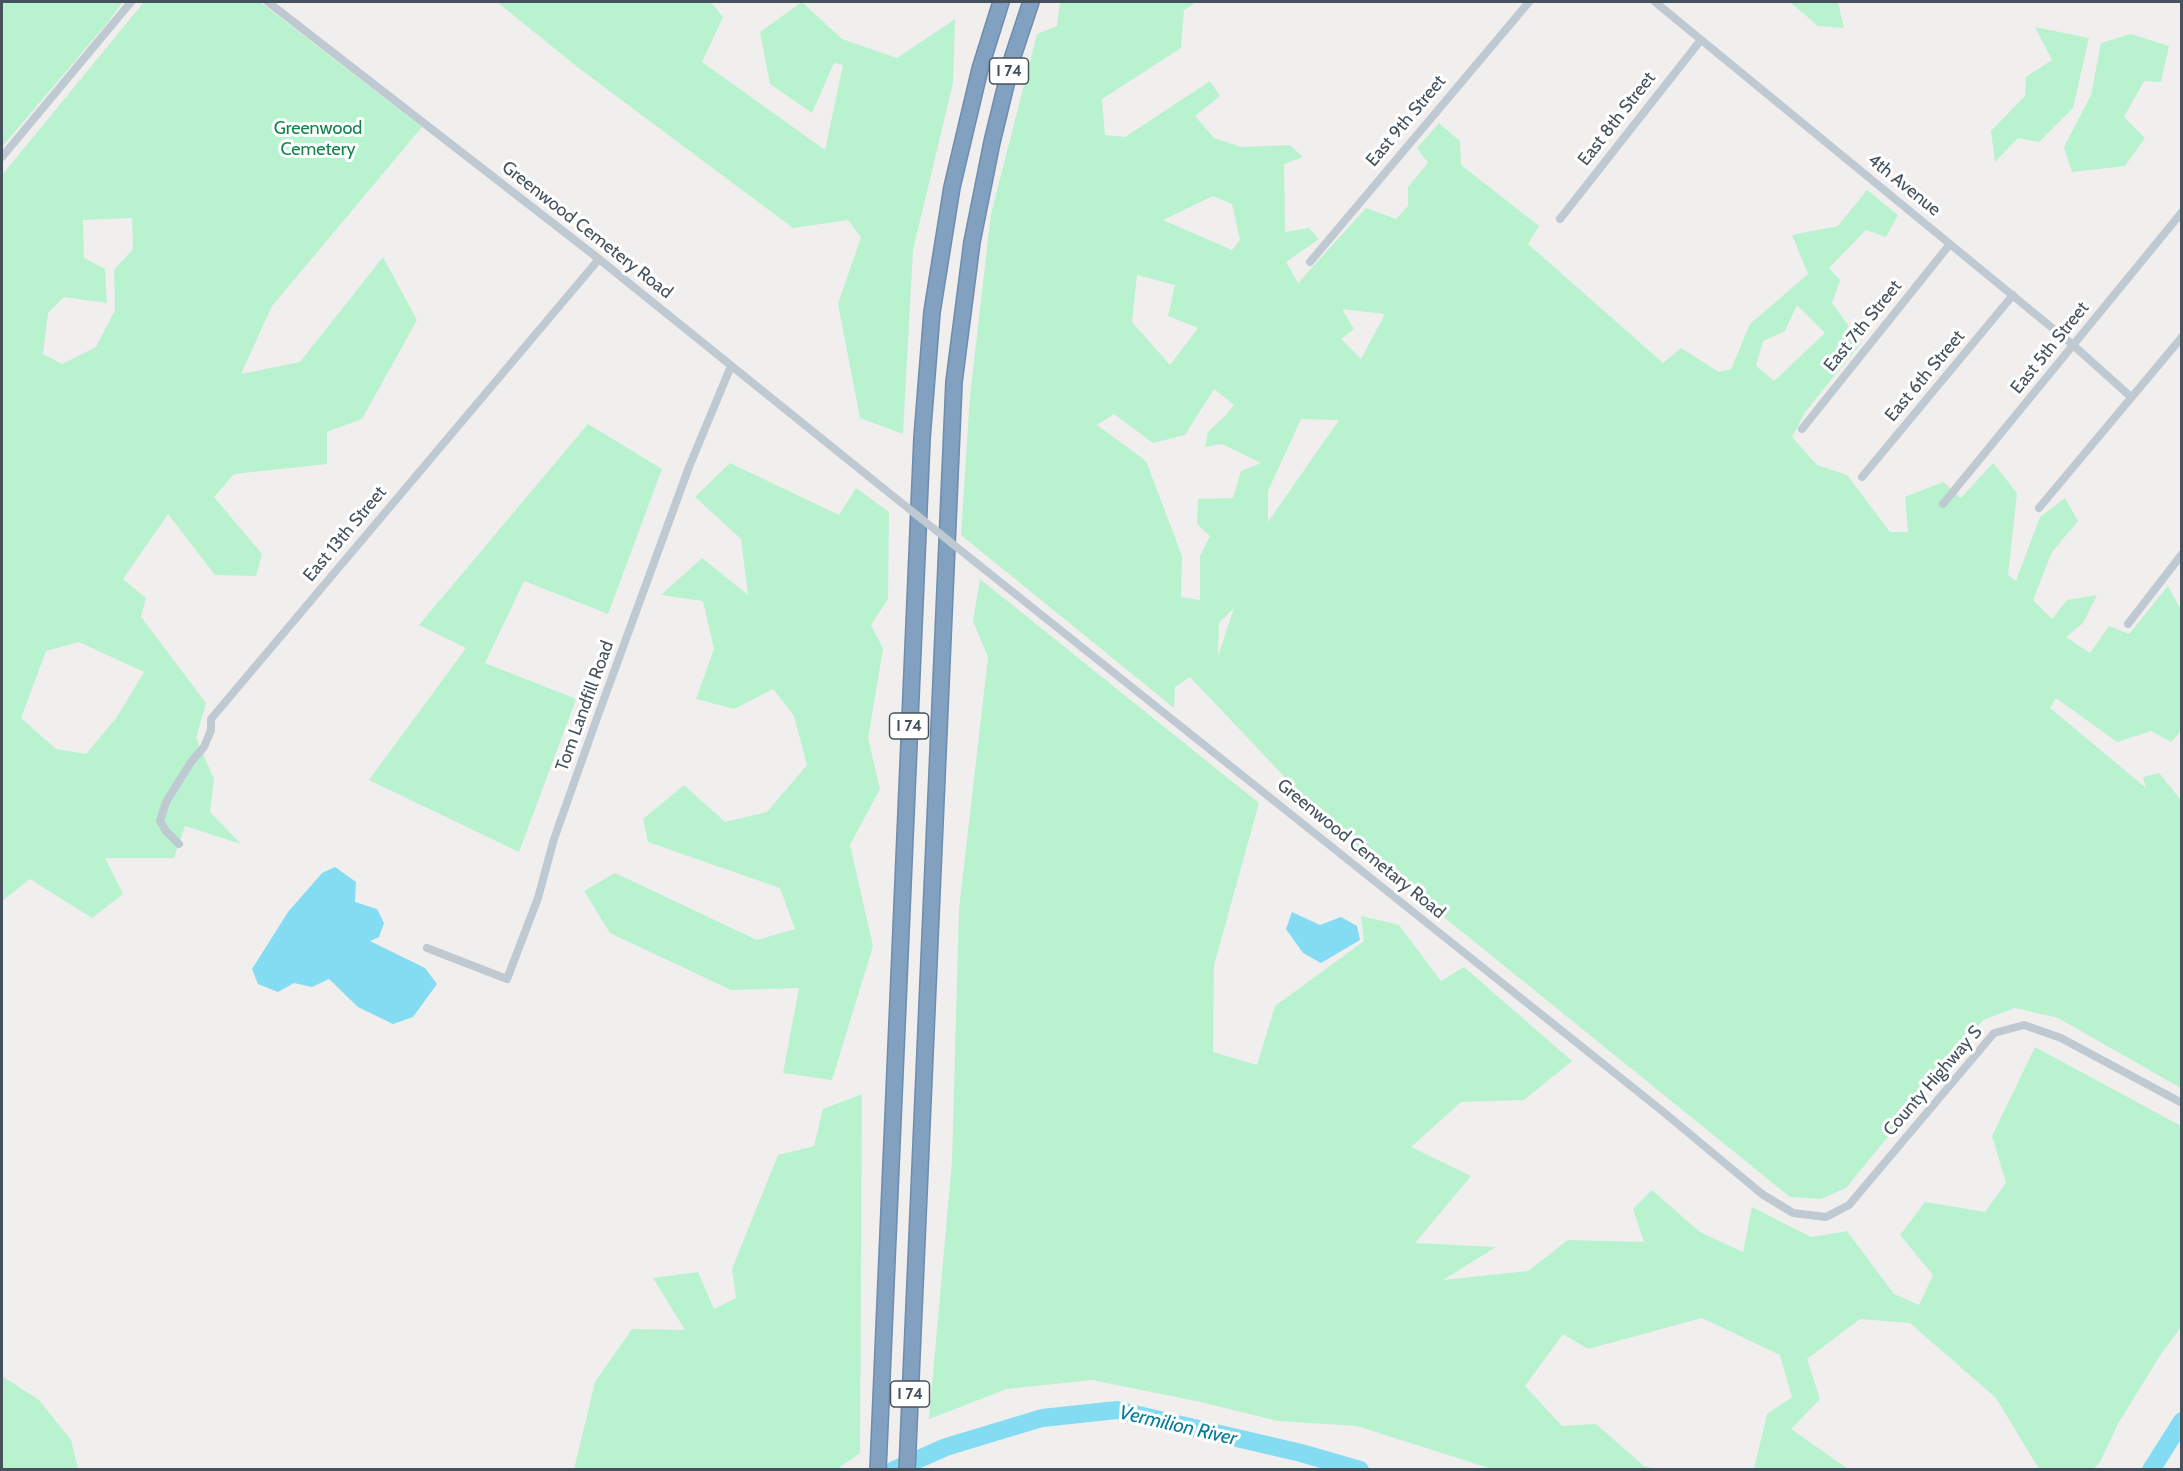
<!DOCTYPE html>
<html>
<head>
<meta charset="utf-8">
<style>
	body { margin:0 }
	#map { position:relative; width:2183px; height:1471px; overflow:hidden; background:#f1eeee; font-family:Cabin,sans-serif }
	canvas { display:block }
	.frame { position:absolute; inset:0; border:3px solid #45525d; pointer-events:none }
</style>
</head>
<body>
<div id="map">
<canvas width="2183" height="1471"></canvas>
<div class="frame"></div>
</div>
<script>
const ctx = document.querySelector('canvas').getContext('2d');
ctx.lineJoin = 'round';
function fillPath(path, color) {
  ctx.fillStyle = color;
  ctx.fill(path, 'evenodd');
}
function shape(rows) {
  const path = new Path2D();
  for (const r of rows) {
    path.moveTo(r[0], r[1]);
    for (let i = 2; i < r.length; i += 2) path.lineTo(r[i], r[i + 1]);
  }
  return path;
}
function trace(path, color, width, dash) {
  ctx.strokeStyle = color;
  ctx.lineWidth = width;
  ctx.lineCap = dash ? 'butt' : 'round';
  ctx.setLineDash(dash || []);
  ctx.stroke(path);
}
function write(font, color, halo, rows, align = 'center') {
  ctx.font = font + ' Cabin,sans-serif';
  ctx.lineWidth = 6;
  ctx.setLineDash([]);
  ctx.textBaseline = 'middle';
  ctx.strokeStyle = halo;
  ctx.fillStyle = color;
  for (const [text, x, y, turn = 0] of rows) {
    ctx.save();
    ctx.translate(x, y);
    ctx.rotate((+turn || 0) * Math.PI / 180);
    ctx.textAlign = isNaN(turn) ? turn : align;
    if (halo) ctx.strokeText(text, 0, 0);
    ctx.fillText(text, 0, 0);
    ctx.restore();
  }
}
const green = shape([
	[2,2,123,2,108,22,2,147],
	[144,2,260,2,422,127,272,306,241,374,300,362,383,257,417,320,362,419,327,432,327,464,234,474,214,497,262,554,256,576,215,575,168,514,123,579,146,598,141,617,206,703,196,738,214,779,210,812,241,844,185,826,174,858,105,858,123,894,92,918,30,879,2,901,2,175],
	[132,218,133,249,114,270,115,310,96,347,62,364,43,354,48,313,64,297,107,303,105,269,84,258,83,220],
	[79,642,144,672,117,717,86,754,56,749,21,718,46,651],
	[497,2,711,2,723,17,702,62,825,150,843,65,834,63,812,113,770,84,760,32,802,2,842,39,897,58,955,19,953,83,913,250,903,434,860,418,838,304,861,237,848,220,793,228,580,69],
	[1060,2,1197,2,1184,10,1181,48,1102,99,1105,135,1125,137,1210,81,1220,96,1195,116,1214,138,1241,147,1290,145,1303,157,1284,164,1285,232,1309,228,1319,239,1286,262,1298,283,1366,208,1396,219,1408,206,1408,187,1428,163,1417,148,1439,123,1460,141,1461,165,1539,226,1528,244,1663,363,1681,348,1719,372,1731,369,1750,324,1808,274,1792,235,1838,226,1867,190,1898,215,1886,237,1866,230,1829,268,1840,280,1832,303,1861,343,1805,412,1792,437,1817,465,1847,475,1890,532,1908,532,1905,497,1943,482,1961,498,1993,463,2017,493,2008,575,2016,581,2040,517,2065,498,2078,521,2052,552,2033,600,2052,619,2067,600,2097,595,2083,623,2066,637,2090,653,2109,626,2129,634,2168,586,2181,610,2181,731,2171,742,2151,731,2117,742,2056,698,2050,708,2146,788,2143,777,2159,773,2181,800,2181,1088,2058,1018,2015,1008,1983,1020,1846,1188,1821,1199,1790,1197,1330,825,1190,677,1175,687,1174,708,961,535,970,396,991,214,1037,34,1057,26],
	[1213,196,1232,204,1240,240,1232,250,1163,220],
	[1137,275,1175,285,1168,316,1198,328,1170,365,1132,322],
	[1797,305,1825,333,1774,381,1756,366,1763,341,1785,331],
	[1342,309,1385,314,1361,359,1341,339,1354,329],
	[1214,389,1234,405,1225,416,1208,432,1205,447,1222,444,1261,463,1241,471,1233,498,1198,499,1197,524,1210,536,1200,556,1200,600,1181,597,1182,556,1146,461,1097,425,1114,414,1153,443,1185,435],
	[1301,419,1339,420,1268,522,1268,491],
	[1234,608,1218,656,1219,623],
	[1790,2,1838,2,1844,28,1818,26],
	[2035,27,2089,38,2073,108,2039,142,2018,138,1995,162,1991,131,2025,96,2026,77,2052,60],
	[2131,34,2169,46,2161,82,2144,81,2124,117,2145,138,2125,166,2072,172,2064,147,2091,95,2101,43],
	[588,424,662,469,608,614,524,581,485,663,576,699,519,852,369,780,466,648,419,625],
	[730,463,839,515,856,488,889,512,888,599,871,625,883,649,868,738,880,789,850,845,873,946,832,1080,783,1073,799,988,731,990,610,933,584,891,615,873,757,940,795,929,780,888,648,842,643,819,684,785,725,822,767,812,807,765,794,716,773,689,734,709,696,699,714,649,703,601,661,595,702,558,748,595,741,539,695,497],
	[980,579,1259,803,1214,965,1213,1052,1257,1065,1275,1006,1364,941,1361,916,1399,925,1441,981,1464,967,1572,1061,1524,1100,1461,1102,1411,1147,1471,1176,1415,1243,1496,1247,1443,1280,1528,1271,1568,1240,1644,1242,1633,1209,1652,1190,1700,1232,1743,1252,1752,1207,1811,1237,1847,1231,1894,1294,1919,1305,1933,1275,1900,1235,1925,1202,1985,1212,2006,1183,1992,1136,2035,1047,2181,1126,2181,1327,2163,1351,2119,1422,2100,1462,2093,1469,2039,1469,1996,1398,1910,1323,1860,1319,1807,1359,1820,1399,1791,1429,1848,1469,1754,1469,1767,1414,1792,1397,1780,1355,1702,1318,1588,1349,1563,1334,1525,1386,1562,1426,1596,1424,1644,1466,1657,1469,1492,1469,1357,1426,1278,1421,1201,1402,1092,1380,1007,1389,929,1419,952,1161,959,909,988,657,973,621],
	[862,1094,860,1453,837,1469,574,1469,595,1382,632,1329,685,1330,653,1278,698,1272,714,1309,736,1298,732,1269,778,1155,814,1146,823,1109],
	[2,1376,39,1400,71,1440,78,1469,2,1469]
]);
const water = shape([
	[335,867,356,882,355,902,377,909,384,923,379,937,370,941,425,968,437,984,413,1017,393,1024,358,1007,329,979,312,987,294,983,278,992,258,984,252,969,288,912,322,873],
	[1292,912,1320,925,1341,917,1357,926,1360,940,1321,963,1303,953,1286,929]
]);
const river = shape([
	[894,1470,946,1447,1042,1418,1117,1410,1301,1453,1360,1470],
	[2151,1470,2182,1421]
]);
const street = shape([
	[268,2,599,259,883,488],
	[1655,2,2073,345,2131,397],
	[2,157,131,2],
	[1560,219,1700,41],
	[1310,262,1529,2],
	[1802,429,1950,244],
	[1862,477,2013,295],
	[1943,504,2182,212],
	[2039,508,2182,337],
	[974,561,1661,1110,1762,1194,1793,1213,1826,1217,1849,1205,1994,1033,2024,1025,2061,1038,2182,1103],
	[2128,624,2182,554],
	[179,844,166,831,160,821,166,802,191,762,204,747,211,730,211,719,599,259],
	[427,948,507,979,538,898,554,839,597,718,689,467,731,366]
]);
const highway = shape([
	[878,1470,922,438,932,312,952,187,980,69,1001,2],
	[907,1470,954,382,972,242,992,142,1013,56,1031,2]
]);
const streetBridge = shape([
	[883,488,974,561]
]);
const shields = [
	[1009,71,39],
	[909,726,39],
	[910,1394,39]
];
const shieldNames = [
	["I 74",1009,71],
	["I 74",909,726],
	["I 74",910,1394]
];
const streetNames = [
	["East 8th Street",1617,119,-52],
	["East 9th Street",1406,121,-50],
	["4th Avenue",1904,185,39],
	["Greenwood Cemetery Road",587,230,38],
	["East 7th Street",1863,326,-51],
	["East 5th Street",2050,348,-51],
	["East 6th Street",1925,376,-50],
	["East 13th Street",345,534,-50],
	["Tom Landfill Road",585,706,-70],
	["Greenwood Cemetary Road",1361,849,39],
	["County Highway S",1933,1081,-49]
];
const parkNames = [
	["Greenwood",318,129],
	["Cemetery",318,150]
];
const waterNames = [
	["Vermilion River",1178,1426,13]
];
fillPath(green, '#b9f2cf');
fillPath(water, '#83dcf2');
trace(river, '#83dcf2', 18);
trace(highway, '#6e8cad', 18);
trace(street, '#bec9d2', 8);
trace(highway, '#82a1c1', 15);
trace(streetBridge, '#bec9d2', 8);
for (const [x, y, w] of shields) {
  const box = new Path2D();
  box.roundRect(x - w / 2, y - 13, w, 26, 4.5);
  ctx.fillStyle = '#fff';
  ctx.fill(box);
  trace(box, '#45525d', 1.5);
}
write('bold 16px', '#45525d', null, shieldNames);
write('18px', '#45525d', '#fff', streetNames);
write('18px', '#10854a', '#fff', parkNames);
write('italic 20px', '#047c9c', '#fff', waterNames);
</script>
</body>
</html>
